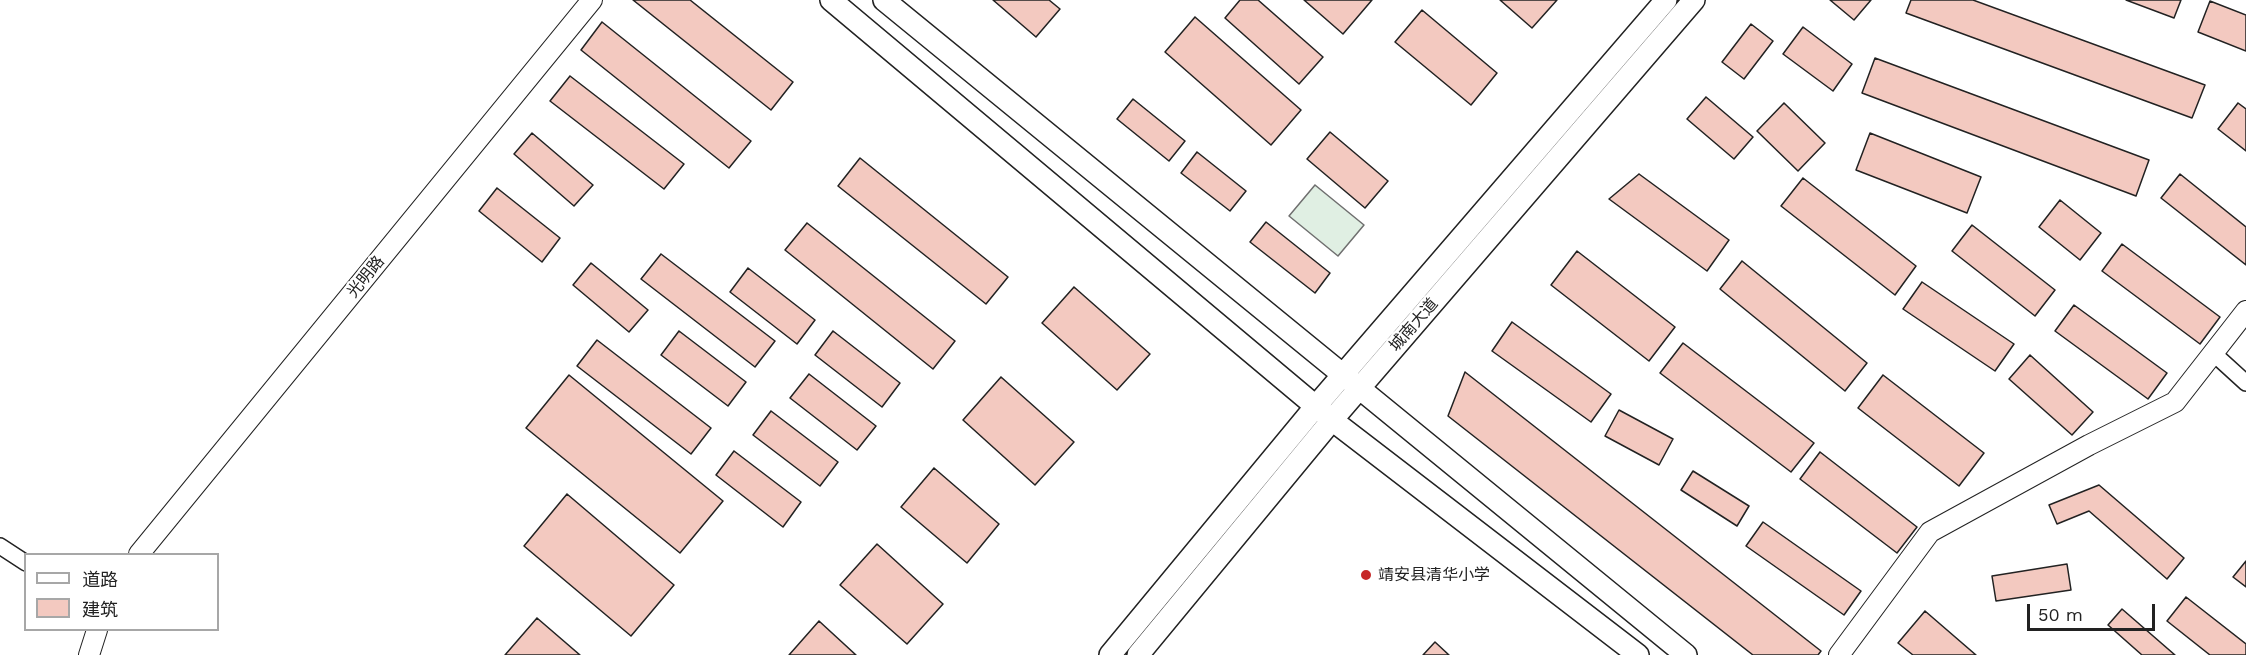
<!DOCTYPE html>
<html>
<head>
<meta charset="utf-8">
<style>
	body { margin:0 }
	#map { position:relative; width:2246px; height:655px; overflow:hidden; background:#fff; font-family:"Work Sans","Noto Sans SC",sans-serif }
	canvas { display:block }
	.legend { position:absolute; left:24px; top:553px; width:195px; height:78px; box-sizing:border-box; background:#fff; border:2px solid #a7a7a7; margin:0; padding:8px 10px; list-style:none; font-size:18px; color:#222 }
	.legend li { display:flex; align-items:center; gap:12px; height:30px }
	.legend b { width:30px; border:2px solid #a7a7a7 }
	.scale { position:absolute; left:2027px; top:604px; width:128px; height:27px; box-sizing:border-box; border:3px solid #222; border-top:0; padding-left:8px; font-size:18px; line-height:21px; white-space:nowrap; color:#222; -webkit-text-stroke:4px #fff; paint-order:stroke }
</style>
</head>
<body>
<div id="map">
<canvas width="2246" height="655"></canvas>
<ul class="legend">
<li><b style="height:8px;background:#fff"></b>道路</li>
<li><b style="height:16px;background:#f3c9c0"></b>建筑</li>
</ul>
<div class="scale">50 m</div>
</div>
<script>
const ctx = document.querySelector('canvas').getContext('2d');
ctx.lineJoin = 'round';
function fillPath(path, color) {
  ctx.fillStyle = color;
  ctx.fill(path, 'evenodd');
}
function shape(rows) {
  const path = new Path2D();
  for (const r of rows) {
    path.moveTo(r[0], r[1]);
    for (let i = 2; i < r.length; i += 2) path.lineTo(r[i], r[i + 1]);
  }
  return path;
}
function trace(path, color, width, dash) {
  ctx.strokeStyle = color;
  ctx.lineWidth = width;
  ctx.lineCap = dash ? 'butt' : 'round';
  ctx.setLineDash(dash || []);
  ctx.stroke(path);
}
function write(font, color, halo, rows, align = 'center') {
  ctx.font = font + ' "Work Sans","Noto Sans SC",sans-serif';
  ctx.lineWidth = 4.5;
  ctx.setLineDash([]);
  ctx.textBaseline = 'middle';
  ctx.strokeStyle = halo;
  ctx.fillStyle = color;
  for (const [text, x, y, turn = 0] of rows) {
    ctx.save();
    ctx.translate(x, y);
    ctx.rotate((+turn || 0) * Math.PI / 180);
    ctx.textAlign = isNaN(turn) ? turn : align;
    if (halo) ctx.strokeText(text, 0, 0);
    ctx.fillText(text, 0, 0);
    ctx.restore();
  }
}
const green = shape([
	[1315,185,1364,225,1338,256,1289,216,1315,185]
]);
const building = shape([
	[633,0,690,0,793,82,771,110,633,0],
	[993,0,1049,0,1060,9,1036,37,993,0],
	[1240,0,1258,0,1323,57,1299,84,1225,18,1240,0],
	[1304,0,1372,0,1343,34,1304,0],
	[1500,0,1557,0,1532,28,1500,0],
	[1830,0,1871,0,1854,20,1830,0],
	[1911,0,1973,0,2205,85,2192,118,1906,13,1911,0],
	[2126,0,2181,0,2174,18,2126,0],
	[2210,1,2246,15,2246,51,2198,32,2210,1],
	[1422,10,1497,73,1471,105,1395,42,1422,10],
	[1195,17,1301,110,1271,145,1165,52,1195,17],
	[602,22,751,141,729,168,581,50,602,22],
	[1751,24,1773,41,1744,79,1722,62,1751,24],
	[1803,27,1852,64,1833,91,1783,54,1803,27],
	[1875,58,2149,160,2136,196,1862,93,1875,58],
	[570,76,684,164,664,189,550,101,570,76],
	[1706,97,1753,137,1734,159,1687,119,1706,97],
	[1133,99,1185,141,1169,161,1117,119,1133,99],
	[1784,103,1825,143,1798,171,1757,131,1784,103],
	[2238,103,2246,109,2246,151,2218,129,2238,103],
	[1330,132,1388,181,1365,208,1307,159,1330,132],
	[532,133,593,185,574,206,514,154,532,133],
	[1870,133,1981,177,1967,213,1856,170,1870,133],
	[1197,152,1246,191,1230,211,1181,173,1197,152],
	[860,158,1008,277,986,304,838,186,860,158],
	[1639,174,1729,240,1707,271,1609,199,1639,174],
	[2180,174,2246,227,2246,265,2161,198,2180,174],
	[1803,178,1916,266,1895,295,1781,206,1803,178],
	[497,188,560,238,542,262,479,211,497,188],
	[2060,200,2101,233,2080,260,2039,227,2060,200],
	[1266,222,1330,273,1315,293,1250,242,1266,222],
	[807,223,955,341,933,369,785,250,807,223],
	[1972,225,2055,290,2035,316,1952,251,1972,225],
	[2122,244,2220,317,2200,344,2102,271,2122,244],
	[1577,251,1675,327,1649,361,1551,285,1577,251],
	[661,254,775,341,755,367,641,279,661,254],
	[1742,261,1867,363,1845,391,1720,289,1742,261],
	[591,263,648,310,629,332,573,285,591,263],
	[748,268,815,320,797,344,730,292,748,268],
	[1922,282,2014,344,1995,371,1903,309,1922,282],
	[1074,287,1150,354,1117,390,1042,323,1074,287],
	[2074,305,2167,373,2148,399,2055,331,2074,305],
	[1512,322,1611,394,1591,422,1492,351,1512,322],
	[679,331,746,382,728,406,661,355,679,331],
	[833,331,900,383,882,407,815,355,833,331],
	[597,340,711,428,691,454,577,366,597,340],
	[1683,343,1814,443,1791,472,1660,373,1683,343],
	[2030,355,2093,412,2072,435,2009,379,2030,355],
	[1465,372,1821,651,1818,655,1753,655,1448,416,1465,372],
	[809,374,876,426,857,450,790,398,809,374],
	[569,375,723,501,680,553,526,428,569,375],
	[1883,375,1984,453,1959,486,1858,408,1883,375],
	[1001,377,1074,442,1035,485,963,420,1001,377],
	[1619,410,1673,439,1659,465,1605,436,1619,410],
	[771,411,838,462,820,486,753,435,771,411],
	[734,451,801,502,783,527,716,475,734,451],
	[1820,452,1917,527,1897,553,1800,479,1820,452],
	[934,468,999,524,967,563,901,507,934,468],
	[1693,471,1749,506,1737,526,1681,490,1693,471],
	[2099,485,2184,558,2167,579,2089,511,2057,524,2049,505,2099,485],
	[567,494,674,585,631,636,524,546,567,494],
	[1763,522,1861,591,1844,615,1746,546,1763,522],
	[877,544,943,604,907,644,840,585,877,544],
	[2246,561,2246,587,2233,577,2246,561],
	[2067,564,2071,590,1996,601,1992,576,2067,564],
	[2186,597,2246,644,2246,655,2210,655,2167,621,2186,597],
	[2122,609,2175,655,2142,655,2108,625,2122,609],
	[1925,611,1976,655,1913,655,1898,643,1925,611],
	[537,618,580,655,505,655,537,618],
	[819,621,856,655,789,655,819,621],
	[1435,642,1449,655,1423,655,1435,642]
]);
const minor = shape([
	[2212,352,2246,383],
	[0,546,26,563]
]);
const tertiary = shape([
	[139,554,592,0],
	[89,655,97,630],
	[1839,655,1930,532,2089,445,2175,402,2246,311]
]);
const secondary = shape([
	[831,0,1332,420,1638,655],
	[884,0,1686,655],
	[1110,655,1316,406,1666,0],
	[1138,655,1332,420,1694,0]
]);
const markers = [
	[1366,575,6,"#c62828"]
];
const streetNames = [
	["光明路",366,277,-51],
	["城南大道",1414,325,-49]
];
const poiNames = [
	["靖安县清华小学",1378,575]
];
fillPath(green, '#e0efe3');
trace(green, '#6f6f6f', 1.5);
fillPath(building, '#f3c9c0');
trace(building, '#222', 1.5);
trace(minor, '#222', 18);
trace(tertiary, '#222', 22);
trace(secondary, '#222', 24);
trace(minor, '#fff', 15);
trace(tertiary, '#fff', 20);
trace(secondary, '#fff', 21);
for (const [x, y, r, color] of markers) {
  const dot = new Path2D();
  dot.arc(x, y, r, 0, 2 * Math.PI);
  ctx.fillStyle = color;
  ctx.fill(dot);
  trace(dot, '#fff', 2);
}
write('16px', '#222', '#fff', streetNames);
write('16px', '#222', '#fff', poiNames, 'left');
</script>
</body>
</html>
